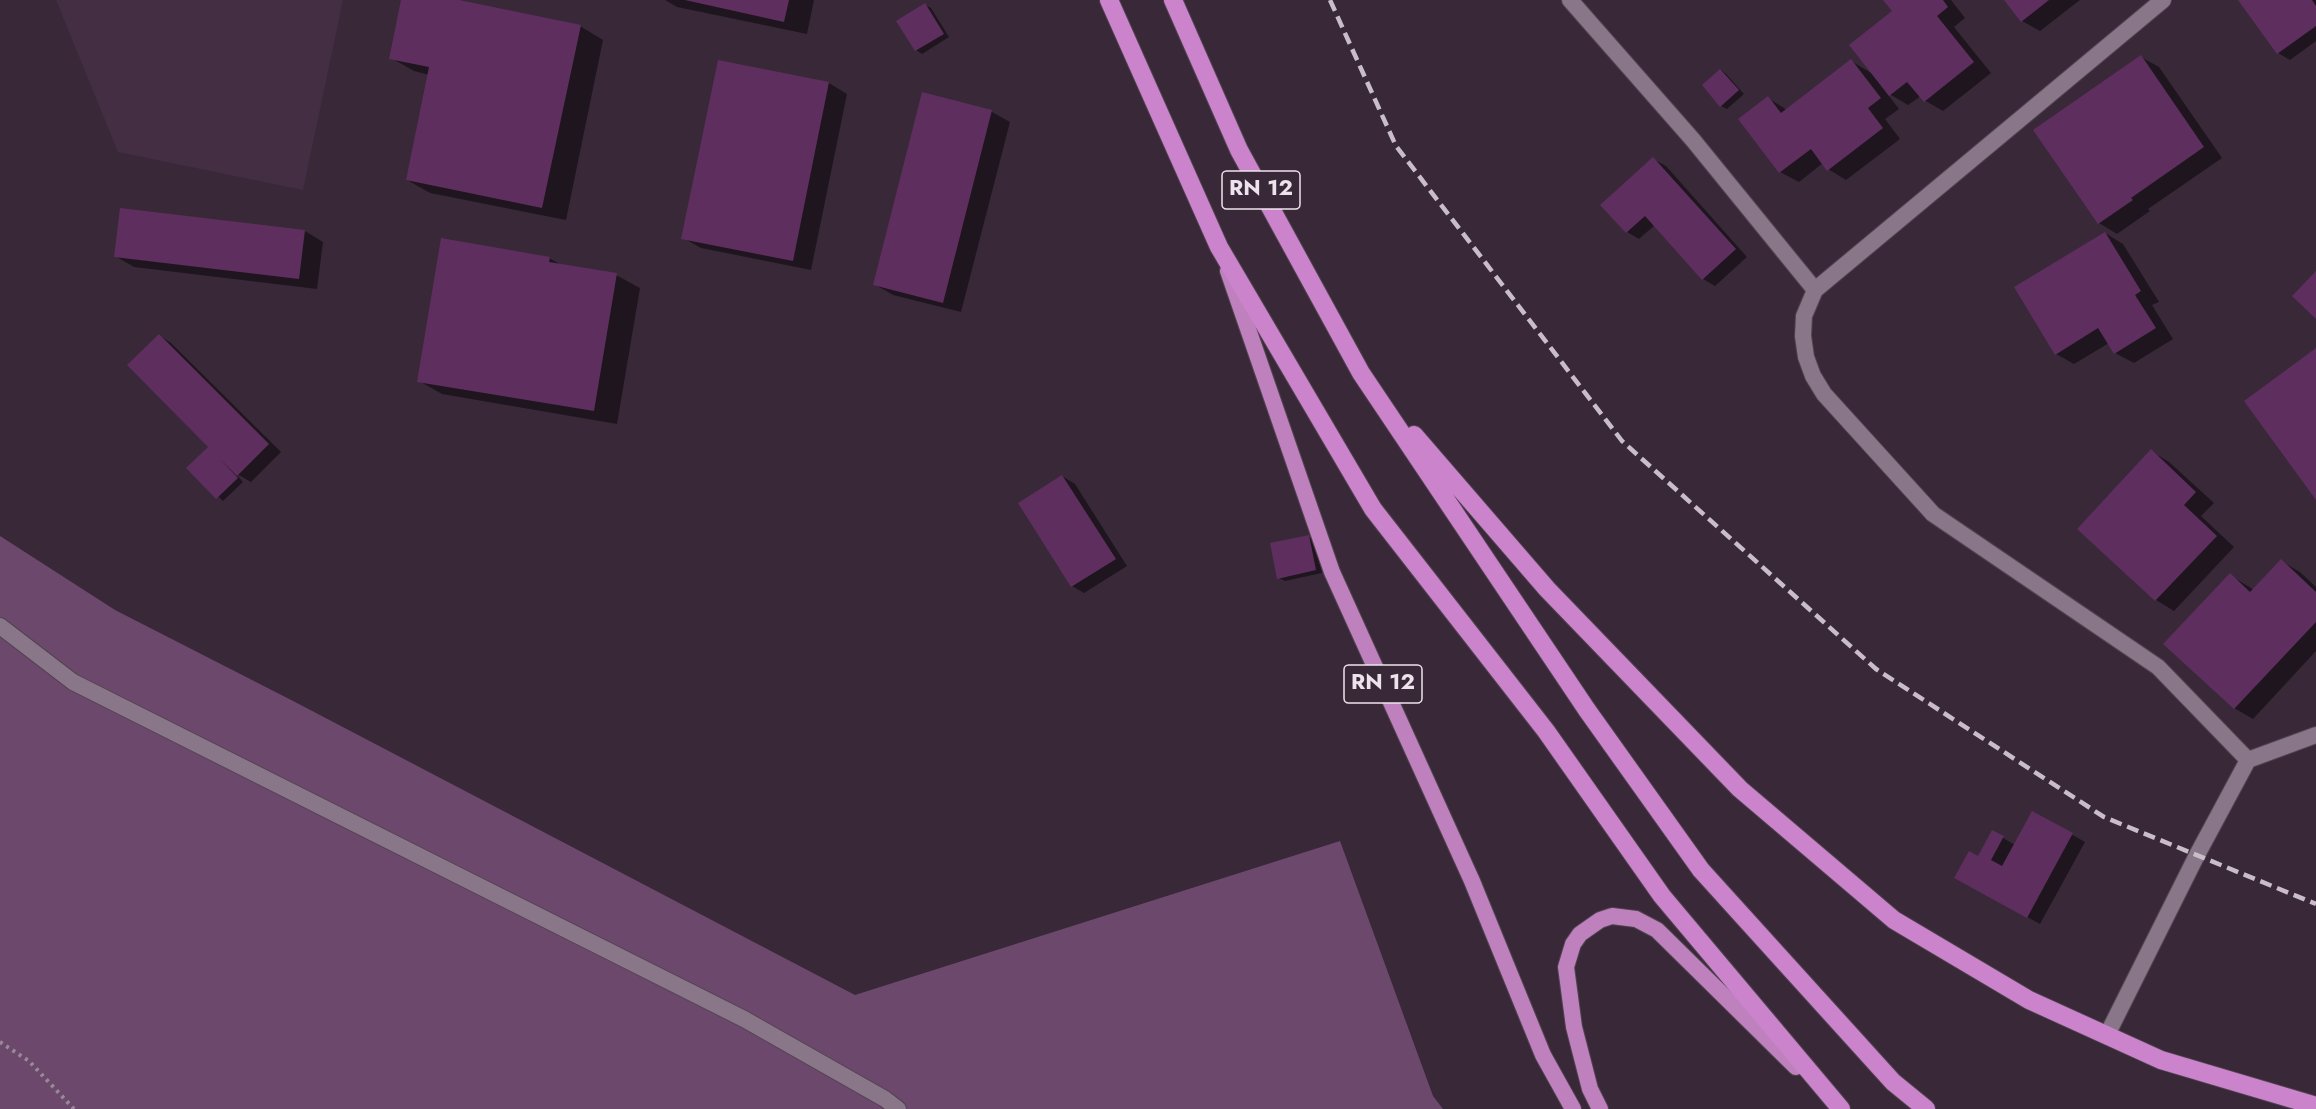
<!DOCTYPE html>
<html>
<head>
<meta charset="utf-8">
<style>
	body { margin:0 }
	canvas { display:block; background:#382838 }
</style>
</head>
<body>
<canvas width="2316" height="1109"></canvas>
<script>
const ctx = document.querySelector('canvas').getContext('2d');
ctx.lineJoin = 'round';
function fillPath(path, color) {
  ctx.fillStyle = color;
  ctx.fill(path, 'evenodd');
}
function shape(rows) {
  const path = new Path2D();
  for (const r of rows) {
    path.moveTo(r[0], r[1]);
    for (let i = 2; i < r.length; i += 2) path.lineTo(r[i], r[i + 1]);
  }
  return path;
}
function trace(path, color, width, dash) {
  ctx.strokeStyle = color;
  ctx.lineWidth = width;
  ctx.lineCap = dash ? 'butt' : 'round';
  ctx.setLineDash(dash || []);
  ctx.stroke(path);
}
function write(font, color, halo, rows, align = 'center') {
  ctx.font = font + ' Jost,sans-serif';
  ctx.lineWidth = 4.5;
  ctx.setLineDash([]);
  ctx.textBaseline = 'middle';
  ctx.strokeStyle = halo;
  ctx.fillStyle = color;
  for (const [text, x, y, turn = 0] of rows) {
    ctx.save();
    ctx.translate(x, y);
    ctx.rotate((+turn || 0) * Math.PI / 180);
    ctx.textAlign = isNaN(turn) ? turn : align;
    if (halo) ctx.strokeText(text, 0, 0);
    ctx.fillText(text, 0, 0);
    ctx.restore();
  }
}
const built = shape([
	[56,0,343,0,303,190,118,152]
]);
const green = shape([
	[0,536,115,610,295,702,855,995,1340,841,1433,1096,1443,1109,0,1109]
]);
const shadow = shape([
	[402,0,451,0,580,26,603,40,566,220,430,193,407,180,429,75,414,71,391,58],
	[665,0,814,0,807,34,677,7],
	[1885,0,1951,0,1965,18,1954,27,1991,73,1943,111,1924,100,1921,96,1908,105,1886,92,1899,109,1885,119,1900,139,1846,180,1828,169,1823,163,1799,182,1780,172,1768,98,1787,110,1851,61,1873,74,1894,11],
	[2006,0,2080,0,2040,31,2022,21],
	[2239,0,2316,0,2316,41,2290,60,2278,53],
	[925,5,931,8,949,37,922,54,916,50],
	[2141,57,2159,67,2222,158,2148,209,2150,211,2117,234,2099,223],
	[719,61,829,83,847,94,811,270,701,248,683,238],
	[1721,70,1726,74,1744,94,1727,109,1721,106],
	[923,94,992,112,1010,122,961,312,893,295,874,284],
	[1653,159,1666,166,1747,257,1715,286,1703,279,1655,225,1639,239,1627,232],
	[305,231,323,242,317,289,134,267,115,256],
	[2105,233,2123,244,2159,302,2152,305,2173,339,2134,363,2115,353,2109,343,2074,364,2056,354],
	[549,258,563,266,616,275,640,288,617,424,442,394,419,381],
	[159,335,171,343,281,452,251,482,235,473,243,482,223,501,188,468,216,453],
	[2151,451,2169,462,2214,503,2201,516,2234,547,2174,611,2156,600],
	[1062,476,1075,484,1127,566,1084,593,1072,586],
	[1308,537,1314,540,1322,573,1285,581,1279,578],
	[2281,561,2300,572,2316,587,2316,651,2253,719,2234,708,2230,575,2254,590],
	[2033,813,2085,842,2040,924,1956,878,1978,858,1993,832,2015,845]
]);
const building = shape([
	[401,0,459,0,581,25,542,208,406,180,429,67,389,59],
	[685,0,789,0,784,22],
	[1883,0,1943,0,1948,7,1937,16,1974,62,1924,102,1907,82,1889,96,1849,45,1892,11],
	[2004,0,2049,0,2021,22],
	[2238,0,2312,0,2316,6,2316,26,2277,54],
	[925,3,944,34,915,51,896,21],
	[2141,55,2204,147,2131,198,2133,200,2098,224,2033,130],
	[1851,59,1881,98,1868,108,1883,128,1827,171,1811,149,1779,173,1738,119,1768,96,1781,113],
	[718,60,829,82,793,261,681,239],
	[1720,69,1739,90,1720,107,1702,85],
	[922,92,992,110,943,303,873,285],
	[1653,157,1736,249,1702,280,1645,216,1626,233,1600,205],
	[120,208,305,230,299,279,114,257],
	[2105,232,2141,291,2135,295,2156,328,2114,354,2098,328,2055,355,2014,287],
	[441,238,550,257,549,262,617,273,594,411,417,382],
	[2316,271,2316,319,2292,296],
	[159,334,269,444,237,476,220,459,238,478,216,499,186,468,208,447,127,365],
	[2316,348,2316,500,2244,401],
	[2151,449,2196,492,2184,505,2217,536,2155,601,2077,529],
	[1062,475,1116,559,1071,587,1018,503],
	[1309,535,1316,570,1277,579,1270,543],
	[2281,559,2316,592,2316,622,2234,709,2163,644,2230,573,2250,592],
	[2032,811,2073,833,2027,918,1954,878,1969,851,1978,856,1992,830,2004,836,1991,860,2002,866]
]);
const path = shape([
	[0,1042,29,1061,74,1109]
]);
const service = shape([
	[0,626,73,682,744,1019,885,1099,898,1109]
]);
const minor = shape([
	[1570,0,1693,140,1815,290],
	[2163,0,1815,290,1804,316,1803,336,1806,357,1813,376,1824,394,1933,514,2158,667,2248,760],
	[2107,1035,2197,855,2248,760,2316,735]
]);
const trunk = shape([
	[1228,271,1332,572,1472,881,1543,1055,1573,1109],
	[1600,1109,1590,1089,1574,1027,1566,967,1573,944,1580,934,1600,920,1612,916,1636,919,1657,930,1796,1067]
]);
const motorway = shape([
	[1109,0,1219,247,1373,509,1546,731,1662,896,1841,1109],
	[1173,0,1239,150,1361,373,1587,710,1701,870,1893,1082,1926,1109],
	[1414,435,1547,589,1740,789,1894,920,2029,1000,2161,1060,2316,1106]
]);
const rail = shape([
	[1330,0,1396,146,1622,441,1876,669,2104,817,2316,904]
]);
const shields = [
	[1261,190,78],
	[1383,684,78]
];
const shieldNames = [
	["RN 12",1261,190],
	["RN 12",1383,684]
];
fillPath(built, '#432e43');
fillPath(green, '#6c496c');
fillPath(shadow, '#0007');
fillPath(building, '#5e2e5e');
trace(service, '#514350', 18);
trace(minor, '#514350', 18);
trace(trunk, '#514350', 18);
trace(motorway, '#514350', 20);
trace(path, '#988a97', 4, [3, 4.5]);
trace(service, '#897688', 16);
trace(minor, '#897688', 16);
trace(trunk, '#be81be', 16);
trace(motorway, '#cb84cb', 18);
trace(rail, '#c9bdc9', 4.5, [12, 6]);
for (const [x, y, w] of shields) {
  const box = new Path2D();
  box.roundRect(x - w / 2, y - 19, w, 38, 4.5);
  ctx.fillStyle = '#382838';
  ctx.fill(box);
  trace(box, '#eee3ed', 1.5);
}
write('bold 22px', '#eee3ed', null, shieldNames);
</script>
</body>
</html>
